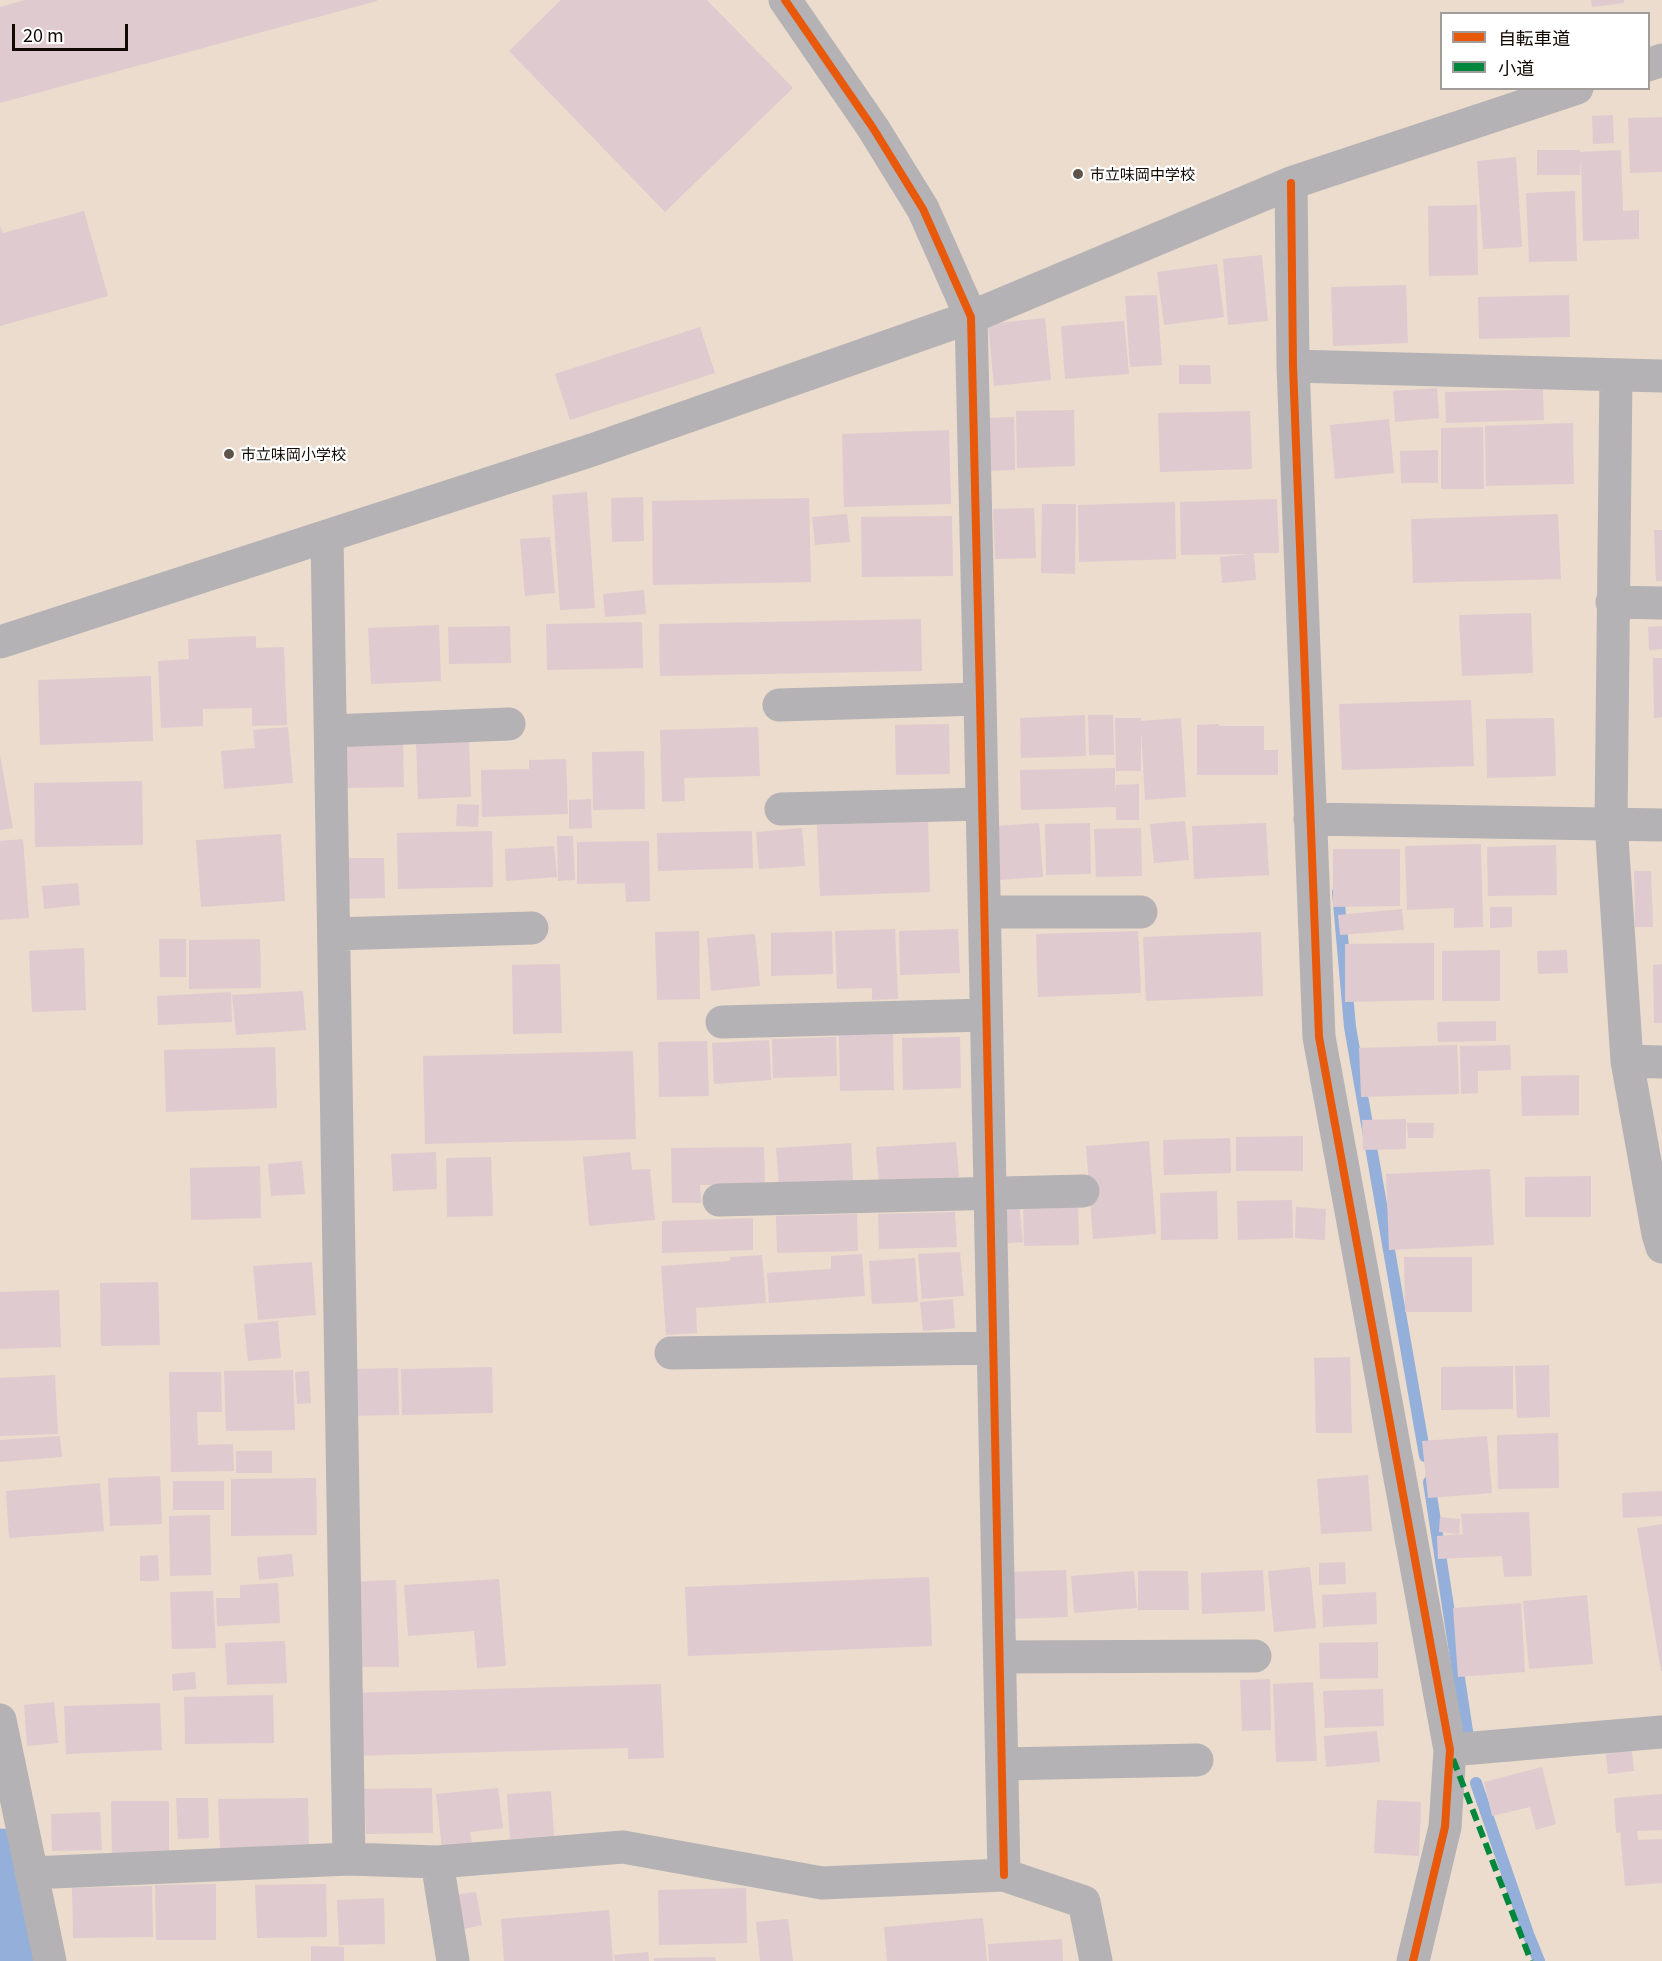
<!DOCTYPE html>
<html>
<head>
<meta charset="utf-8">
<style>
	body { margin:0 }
	#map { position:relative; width:1662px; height:1961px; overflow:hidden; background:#ebdccd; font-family:Georgia,"Noto Sans JP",serif }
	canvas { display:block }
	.legend { position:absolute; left:1440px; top:12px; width:210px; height:78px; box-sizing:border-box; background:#fff; border:2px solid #a19d9a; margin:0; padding:8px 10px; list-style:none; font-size:18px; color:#130903 }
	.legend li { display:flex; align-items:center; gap:12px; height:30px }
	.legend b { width:30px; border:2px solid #a19d9a }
	.scale { position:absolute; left:12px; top:24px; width:116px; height:27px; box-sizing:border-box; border:3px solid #130903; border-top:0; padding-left:8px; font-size:18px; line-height:21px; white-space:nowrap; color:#130903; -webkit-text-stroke:4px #fff; paint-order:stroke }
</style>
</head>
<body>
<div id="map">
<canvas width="1662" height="1961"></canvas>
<ul class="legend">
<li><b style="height:8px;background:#e8590c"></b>自転車道</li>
<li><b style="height:8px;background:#00873e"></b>小道</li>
</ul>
<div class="scale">20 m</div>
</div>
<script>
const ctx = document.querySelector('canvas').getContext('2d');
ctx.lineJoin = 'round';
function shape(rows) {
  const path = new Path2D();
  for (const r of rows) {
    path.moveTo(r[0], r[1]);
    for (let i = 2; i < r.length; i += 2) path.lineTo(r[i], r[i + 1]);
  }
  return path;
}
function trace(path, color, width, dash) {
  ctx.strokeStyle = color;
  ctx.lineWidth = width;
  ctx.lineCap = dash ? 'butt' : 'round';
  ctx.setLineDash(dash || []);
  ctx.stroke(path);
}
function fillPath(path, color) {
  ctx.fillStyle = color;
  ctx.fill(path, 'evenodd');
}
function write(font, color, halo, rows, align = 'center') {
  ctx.font = font + ' Georgia,"Noto Sans JP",serif';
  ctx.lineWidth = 4.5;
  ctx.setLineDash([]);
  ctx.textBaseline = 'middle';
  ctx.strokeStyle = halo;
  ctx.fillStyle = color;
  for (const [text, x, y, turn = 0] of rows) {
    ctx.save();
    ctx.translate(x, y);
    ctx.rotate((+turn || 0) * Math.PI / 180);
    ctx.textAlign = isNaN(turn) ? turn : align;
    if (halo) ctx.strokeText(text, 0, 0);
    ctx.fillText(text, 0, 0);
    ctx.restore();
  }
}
const stream = shape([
	[1338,892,1350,1027,1425,1456],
	[1429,1482,1469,1744],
	[1476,1783,1528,1934,1539,1961]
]);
const river = shape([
	[0,1863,21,1961]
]);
const building = shape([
	[25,0,377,0,377,1,0,103,0,7],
	[561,0,707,0,793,88,665,212,509,51],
	[1591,0,1624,0,1624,3,1592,7],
	[1613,115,1614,143,1593,144,1592,116],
	[1662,117,1662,172,1630,173,1628,118],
	[1537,150,1580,150,1580,152,1621,150,1623,211,1639,210,1639,239,1583,241,1581,157,1580,175,1537,175],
	[1516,157,1522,247,1483,249,1477,161],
	[1575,191,1577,261,1529,262,1526,193],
	[1477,205,1478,275,1429,276,1428,206],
	[84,211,108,296,0,326,0,226,3,233],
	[1262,255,1268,321,1228,325,1223,259],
	[1217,264,1224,317,1164,325,1157,272],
	[1406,285,1408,343,1333,346,1331,287],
	[1157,295,1162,365,1130,367,1125,296],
	[1569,295,1570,337,1479,339,1478,297],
	[1045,318,1051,380,994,386,988,324],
	[1124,321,1129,374,1065,379,1061,326],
	[700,327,715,373,570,420,555,374],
	[1179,365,1210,365,1211,384,1179,384],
	[1437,388,1439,418,1395,422,1393,391],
	[1543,389,1544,420,1446,423,1445,392],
	[1074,410,1075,466,1017,468,1016,411],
	[1250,411,1252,469,1160,472,1158,413],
	[1014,417,1015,470,985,471,983,418],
	[1389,419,1394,473,1335,479,1330,425],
	[1573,423,1574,484,1486,486,1485,426],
	[1483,427,1484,489,1441,489,1441,428],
	[949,430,951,504,844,507,842,434],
	[1438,450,1438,483,1401,483,1400,451],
	[587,492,595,608,560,610,552,495],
	[643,497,644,541,612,542,611,498],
	[809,498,811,582,653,585,652,501],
	[1277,499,1279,553,1254,553,1256,580,1222,583,1220,557,1250,554,1181,555,1180,502],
	[1175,502,1176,559,1079,562,1078,505],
	[1042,504,1076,504,1075,574,1041,573],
	[1034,508,1036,558,995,559,993,509],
	[847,514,850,542,815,545,812,517],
	[1558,514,1561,579,1413,583,1411,519],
	[952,516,953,576,862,577,861,517],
	[1654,530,1662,530,1662,581,1656,581],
	[550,537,555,593,525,596,520,539],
	[644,590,646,614,605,617,603,594],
	[1531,613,1533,673,1462,676,1459,615],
	[921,619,922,671,660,676,659,624],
	[642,622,643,668,547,670,546,624],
	[439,625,441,681,371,684,368,628],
	[510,626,511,663,449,664,448,627],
	[1662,626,1662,649,1649,650,1648,627],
	[256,636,256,648,284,647,287,725,252,726,252,708,203,709,203,726,161,728,158,661,189,659,188,639],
	[1653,658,1662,658,1662,717,1654,718],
	[151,676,153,741,40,745,38,680],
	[1471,700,1474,766,1342,770,1339,704],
	[1085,715,1086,756,1021,758,1020,718],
	[1088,715,1113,715,1114,755,1089,755],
	[1115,718,1141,718,1141,721,1181,718,1186,797,1145,800,1141,729,1141,771,1116,771],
	[1554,718,1556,776,1487,778,1486,719],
	[949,724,950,774,896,775,895,725],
	[1219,724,1219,726,1264,726,1264,750,1278,750,1278,775,1197,775,1197,725],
	[288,727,293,783,224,789,221,751,255,748,253,730],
	[758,727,760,776,684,778,685,801,662,802,660,730],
	[469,741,471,797,418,799,416,743],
	[403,743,404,787,344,788,343,744],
	[644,751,645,809,593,810,592,752],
	[0,755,13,828,0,830],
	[566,759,568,814,482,817,481,770,529,769,529,760],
	[1115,768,1115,794,1116,785,1139,784,1139,820,1116,820,1116,807,1021,810,1020,770],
	[142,781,143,845,35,847,34,783],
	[591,799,592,828,569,829,569,800],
	[457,804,479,805,478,827,456,826],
	[928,821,930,892,820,896,817,825],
	[1185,821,1189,860,1154,863,1150,824],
	[1039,823,1043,877,999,880,995,826],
	[1090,823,1091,874,1046,875,1045,824],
	[1266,823,1269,875,1194,879,1192,826],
	[802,828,805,866,759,869,756,832],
	[1141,828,1142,876,1096,877,1094,829],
	[492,831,493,887,398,889,397,833],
	[752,831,753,868,658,871,657,833],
	[281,834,285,901,201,907,196,840],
	[557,836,573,836,575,880,558,881],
	[23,839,29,918,0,920,0,841],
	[649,841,650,901,626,902,625,883,577,884,577,842],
	[1481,844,1483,927,1454,928,1454,908,1407,910,1405,846],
	[1556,845,1557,895,1488,896,1487,847],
	[554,846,557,877,506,881,505,849],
	[1333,849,1400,849,1400,906,1333,907],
	[339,858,384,858,385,898,340,899],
	[1634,871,1651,871,1653,927,1635,927],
	[78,883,80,905,44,909,42,886],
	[1490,907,1512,907,1512,927,1490,928],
	[1402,909,1404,930,1340,935,1338,915],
	[895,929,898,999,872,1000,872,988,837,989,835,931],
	[958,929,960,973,900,975,899,931],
	[699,931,700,999,657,1000,655,932],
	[832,931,833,974,771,976,771,933],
	[1138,931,1141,993,1038,997,1036,934],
	[1261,932,1263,996,1146,1001,1143,937],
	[755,934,760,986,711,991,707,938],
	[159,939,186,939,186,977,160,977],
	[260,939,261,988,189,989,189,940],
	[1434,943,1434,1000,1345,1002,1345,944],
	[84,948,86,1010,32,1012,29,951],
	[1500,950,1500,1001,1442,1001,1442,951],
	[1567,950,1568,973,1538,974,1537,951],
	[560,964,562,1033,513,1034,512,965],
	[1662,964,1662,1023,1654,1023,1653,965],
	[303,991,306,1030,236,1035,232,995],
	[231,992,232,1022,158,1025,157,996],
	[1496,1021,1496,1041,1438,1042,1437,1022],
	[893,1034,894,1090,840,1091,839,1035],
	[836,1037,837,1076,773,1078,772,1039],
	[960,1037,961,1088,903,1090,902,1038],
	[769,1040,771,1080,714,1084,712,1043],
	[707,1041,709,1096,659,1097,658,1042],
	[1457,1045,1459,1094,1361,1097,1359,1048],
	[1510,1045,1511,1070,1478,1071,1478,1093,1461,1094,1460,1046],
	[275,1047,277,1108,166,1112,164,1050],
	[633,1051,636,1139,425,1144,423,1056],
	[1579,1075,1579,1115,1522,1116,1521,1076],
	[1406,1119,1406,1149,1363,1150,1362,1120],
	[1407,1123,1434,1123,1433,1138,1408,1138],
	[1303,1136,1303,1171,1236,1171,1236,1137],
	[1230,1138,1231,1173,1164,1175,1163,1140],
	[1149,1141,1156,1234,1093,1239,1086,1146],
	[956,1142,959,1177,879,1184,876,1147],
	[851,1143,853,1180,779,1186,776,1148],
	[764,1147,765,1185,700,1185,701,1203,672,1203,671,1148],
	[436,1152,437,1189,393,1191,391,1154],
	[630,1152,632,1170,650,1169,655,1220,589,1226,583,1157],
	[491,1157,493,1216,447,1217,446,1158],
	[302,1161,305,1194,271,1196,268,1164],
	[260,1166,261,1218,191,1220,190,1168],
	[1490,1169,1494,1245,1389,1250,1386,1174],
	[1591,1176,1591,1217,1525,1217,1525,1177],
	[1217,1191,1218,1239,1161,1240,1160,1193],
	[1292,1200,1293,1238,1238,1240,1237,1201],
	[1019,1203,1023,1242,999,1244,995,1205],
	[1078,1206,1079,1245,1024,1246,1023,1207],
	[1296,1207,1326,1209,1325,1240,1295,1238],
	[955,1212,957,1247,879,1249,878,1214],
	[857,1214,858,1251,777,1253,776,1216],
	[753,1218,753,1250,662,1253,662,1221],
	[960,1252,964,1296,922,1299,918,1254],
	[862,1254,865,1296,769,1303,767,1273,831,1269,831,1256],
	[762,1255,766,1303,696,1308,697,1333,666,1335,661,1266,730,1261,730,1257],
	[1404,1257,1472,1257,1472,1312,1405,1312],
	[915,1258,918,1302,872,1304,869,1261],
	[312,1262,316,1315,258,1320,253,1266],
	[158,1282,160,1345,101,1346,100,1283],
	[59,1290,61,1347,0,1349,0,1292],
	[953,1299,955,1328,923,1331,920,1302],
	[278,1321,281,1358,248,1361,244,1324],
	[1350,1357,1352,1433,1316,1433,1314,1358],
	[1549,1365,1550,1417,1517,1418,1515,1366],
	[1513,1366,1513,1409,1441,1410,1441,1367],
	[492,1367,493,1413,402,1415,401,1369],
	[398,1368,399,1415,351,1416,350,1369],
	[293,1370,295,1430,226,1431,224,1371],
	[309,1371,311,1403,297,1404,295,1372],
	[169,1372,221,1372,222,1412,197,1412,198,1445,233,1444,234,1471,171,1472],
	[55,1375,58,1434,0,1436,0,1378],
	[1558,1433,1559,1488,1498,1489,1497,1435],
	[60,1436,62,1457,0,1462,0,1440],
	[1487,1436,1492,1493,1428,1498,1422,1441],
	[236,1451,272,1451,272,1473,236,1473],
	[1368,1475,1372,1531,1321,1534,1317,1479],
	[160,1476,162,1524,110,1526,108,1478],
	[316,1478,317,1535,231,1536,231,1479],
	[173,1481,224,1481,224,1510,173,1510],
	[100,1483,104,1531,9,1538,6,1491],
	[1662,1491,1662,1516,1623,1518,1622,1493],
	[1529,1512,1532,1576,1504,1577,1502,1556,1438,1559,1437,1536,1463,1534,1461,1514],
	[210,1515,211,1575,170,1576,169,1516],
	[1440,1517,1460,1519,1459,1534,1439,1532],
	[1662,1524,1662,1671,1661,1671,1637,1528],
	[292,1554,294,1576,259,1580,257,1557],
	[158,1555,159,1581,140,1581,140,1556],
	[1345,1562,1346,1584,1319,1585,1319,1563],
	[1310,1567,1316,1628,1274,1632,1268,1571],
	[1066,1570,1068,1617,1009,1619,1007,1572],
	[1263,1570,1265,1611,1202,1614,1201,1573],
	[1134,1571,1137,1608,1074,1613,1071,1576],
	[1138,1571,1188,1571,1189,1610,1138,1610],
	[929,1577,932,1646,688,1656,685,1587],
	[499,1579,506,1666,477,1668,474,1631,408,1636,404,1585],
	[396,1580,399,1667,349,1667,347,1582],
	[278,1583,280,1623,217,1626,216,1598,240,1598,240,1585],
	[213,1591,216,1648,172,1649,170,1592],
	[1376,1592,1377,1624,1323,1627,1322,1595],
	[1587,1595,1593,1664,1529,1669,1523,1601],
	[1521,1603,1525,1672,1458,1677,1453,1608],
	[285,1641,287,1683,227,1685,225,1643],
	[1378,1642,1378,1678,1320,1679,1319,1643],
	[195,1672,196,1689,173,1691,172,1674],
	[1270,1679,1271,1730,1242,1731,1240,1680],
	[1313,1682,1317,1761,1276,1762,1273,1684],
	[661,1684,664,1758,628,1759,628,1748,351,1756,350,1693],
	[1383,1689,1384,1726,1325,1728,1323,1691],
	[273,1695,274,1743,185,1744,184,1697],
	[54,1702,58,1743,27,1746,24,1705],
	[160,1703,162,1750,66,1754,64,1706],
	[1377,1731,1380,1762,1326,1767,1324,1736],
	[1631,1743,1634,1771,1608,1774,1605,1746],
	[1542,1767,1556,1824,1536,1830,1530,1807,1492,1816,1484,1782],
	[432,1788,433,1833,366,1834,364,1789],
	[498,1788,503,1828,470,1832,472,1845,442,1849,436,1794],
	[551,1791,554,1836,510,1839,507,1794],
	[1662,1794,1662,1830,1637,1831,1638,1840,1662,1839,1662,1883,1625,1886,1620,1832,1616,1833,1614,1798],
	[176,1798,208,1798,209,1838,178,1839],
	[308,1798,309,1858,220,1849,218,1799],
	[1377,1800,1421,1802,1419,1856,1374,1853],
	[111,1801,169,1801,169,1861,112,1861],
	[100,1812,102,1850,52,1851,51,1814],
	[216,1884,216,1940,156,1940,155,1885],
	[326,1884,327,1937,257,1938,255,1885],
	[152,1886,153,1937,73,1938,72,1888],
	[746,1888,747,1943,659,1945,658,1890],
	[476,1892,482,1925,459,1930,453,1895],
	[384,1898,385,1944,339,1945,337,1900],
	[609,1910,613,1961,504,1961,501,1919],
	[983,1918,987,1961,887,1961,884,1927],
	[788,1919,793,1961,760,1961,756,1922],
	[1062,1939,1063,1961,989,1961,988,1944],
	[311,1946,344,1947,344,1961,311,1961],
	[648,1952,649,1961,615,1961,614,1955],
	[715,1957,716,1961,654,1961,654,1958]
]);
const minor = shape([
	[785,0,873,128,923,209,971,317,980,699,1004,1875],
	[1648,65,1662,60],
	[1291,183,1293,366,1319,1037,1450,1750,1445,1827,1413,1961],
	[1293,366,1662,376],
	[1616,375,1611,823,1627,1061,1658,1234,1662,1247],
	[327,536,349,1859],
	[1612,602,1662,603],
	[0,642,592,450,971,317,1291,183,1577,88],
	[779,705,980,699],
	[331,731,509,724],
	[781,809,982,804],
	[1310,819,1662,825],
	[985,912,1141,912],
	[334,934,532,928],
	[722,1022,986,1015],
	[1627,1061,1662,1062],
	[719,1200,1083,1191],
	[671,1353,993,1348],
	[1000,1657,1255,1656],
	[0,1720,50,1961],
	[1450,1750,1662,1732],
	[1002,1764,1197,1760],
	[437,1862,453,1961],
	[31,1873,349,1859,437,1862,623,1847,822,1883,1004,1875,1084,1902,1096,1961]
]);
const quiet = shape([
	[1453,1759,1531,1961]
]);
const cycleway = shape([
	[785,0,873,128,923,209,971,317,980,699,1004,1875],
	[1291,183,1293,366,1319,1037,1450,1750,1445,1827,1413,1961]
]);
const markers = [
	[1078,174,6,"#5f534a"],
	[229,454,6,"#5f534a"]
];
const poiNames = [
	["市立味岡中学校",1090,174],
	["市立味岡小学校",241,454]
];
trace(stream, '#94b0da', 12);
trace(river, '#94b0da', 69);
fillPath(building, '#dfcacf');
trace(minor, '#b4b2b4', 33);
trace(quiet, '#00873e', 6, [12, 6]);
trace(cycleway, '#e8590c', 8);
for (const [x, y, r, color] of markers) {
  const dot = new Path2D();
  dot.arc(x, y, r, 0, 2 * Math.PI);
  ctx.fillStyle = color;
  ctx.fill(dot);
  trace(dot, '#fff', 2);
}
write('15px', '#130903', '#fff', poiNames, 'left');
</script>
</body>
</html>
